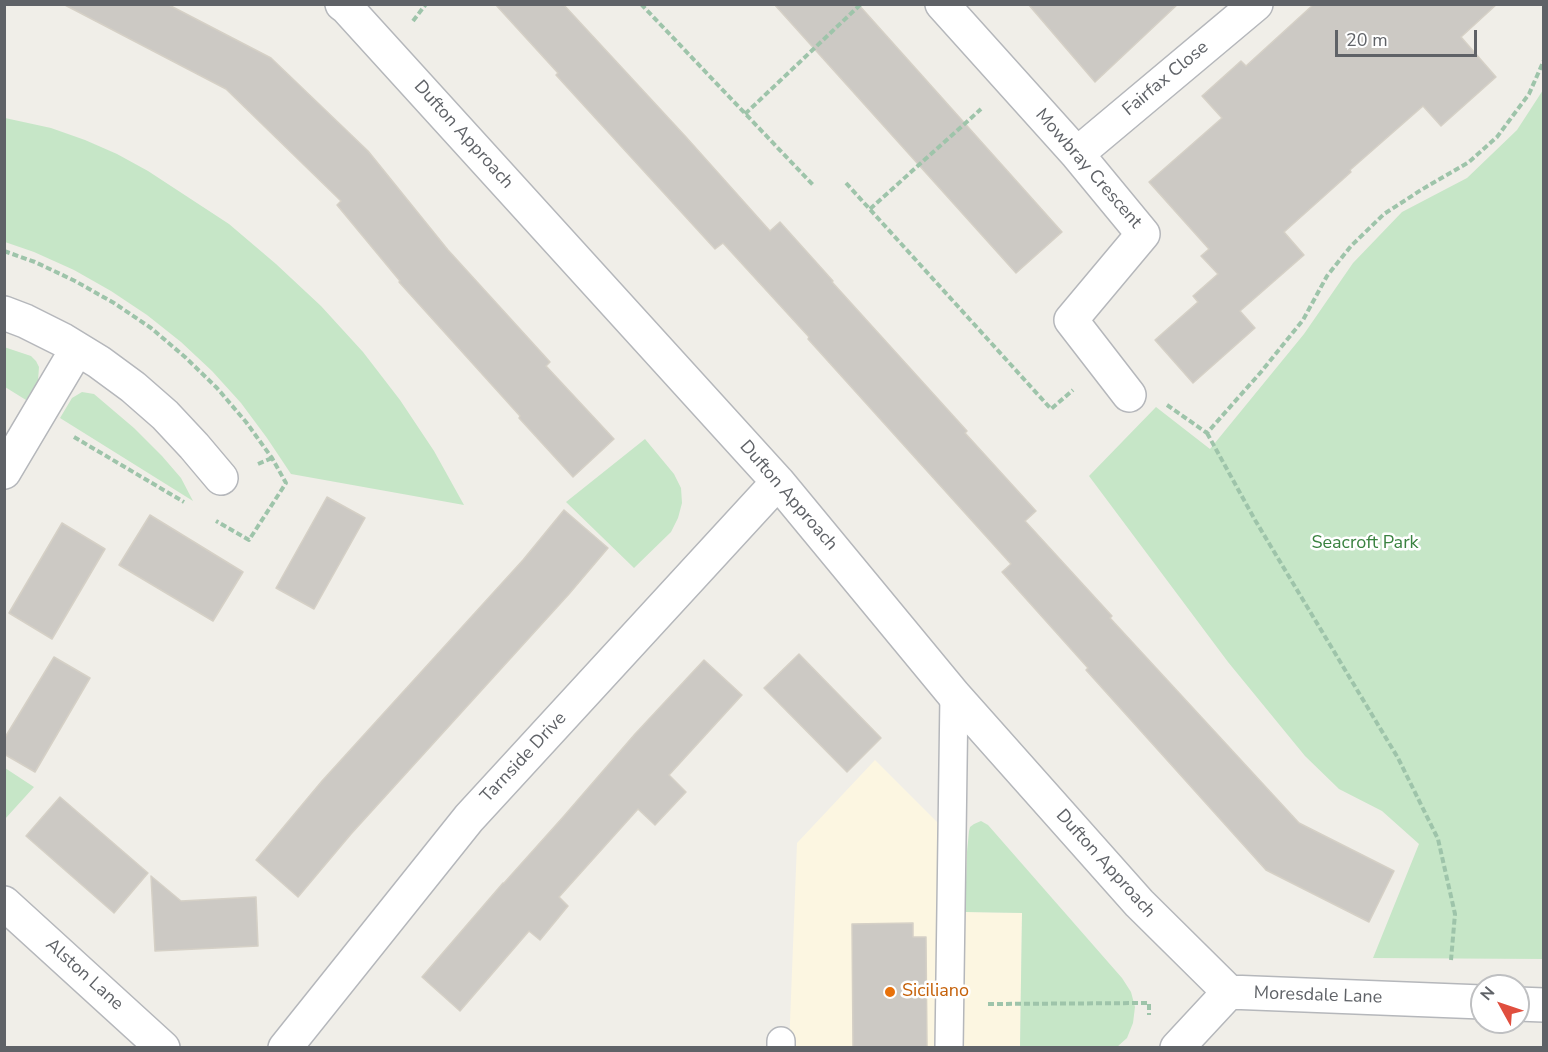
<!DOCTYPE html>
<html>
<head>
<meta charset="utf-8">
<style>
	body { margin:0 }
	#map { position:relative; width:1548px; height:1052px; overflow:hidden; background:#f0eee8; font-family:"Nunito Sans",sans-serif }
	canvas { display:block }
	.frame { position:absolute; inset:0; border:6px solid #5f6267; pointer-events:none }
	.north { position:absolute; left:1470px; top:974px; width:60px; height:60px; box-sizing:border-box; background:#fff; border:2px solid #bfc0c2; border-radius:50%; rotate:310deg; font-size:16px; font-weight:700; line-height:24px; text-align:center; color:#5f6267 }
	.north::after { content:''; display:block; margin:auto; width:21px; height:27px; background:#e04e3e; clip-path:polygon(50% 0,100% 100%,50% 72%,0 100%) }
	.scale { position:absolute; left:1335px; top:30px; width:142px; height:27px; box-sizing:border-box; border:3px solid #5f6267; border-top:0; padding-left:8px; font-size:18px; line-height:21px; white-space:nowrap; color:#5f6267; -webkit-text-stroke:4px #fff; paint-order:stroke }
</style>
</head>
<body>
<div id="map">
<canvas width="1548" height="1052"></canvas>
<div class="frame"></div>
<div class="north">N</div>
<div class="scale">20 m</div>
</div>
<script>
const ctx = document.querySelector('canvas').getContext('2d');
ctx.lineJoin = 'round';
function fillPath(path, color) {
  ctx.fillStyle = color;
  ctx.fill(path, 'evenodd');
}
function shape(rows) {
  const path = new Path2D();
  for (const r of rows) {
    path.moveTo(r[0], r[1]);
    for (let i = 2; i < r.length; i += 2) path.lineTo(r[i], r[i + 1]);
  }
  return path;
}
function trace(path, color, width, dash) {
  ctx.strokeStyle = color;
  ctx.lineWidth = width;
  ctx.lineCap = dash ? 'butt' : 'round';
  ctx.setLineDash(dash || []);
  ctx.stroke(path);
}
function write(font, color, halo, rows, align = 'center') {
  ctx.font = font + ' "Nunito Sans",sans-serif';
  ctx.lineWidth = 5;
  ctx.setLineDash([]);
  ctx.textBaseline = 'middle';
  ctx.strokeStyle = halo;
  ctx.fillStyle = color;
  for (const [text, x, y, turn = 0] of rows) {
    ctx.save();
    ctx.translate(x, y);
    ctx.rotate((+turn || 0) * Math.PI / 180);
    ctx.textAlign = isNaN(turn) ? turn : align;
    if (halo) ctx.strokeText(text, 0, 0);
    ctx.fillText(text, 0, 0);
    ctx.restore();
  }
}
const commercial = shape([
	[875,760,967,852,965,912,1022,913,1020,1047,789,1048,797,843]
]);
const green = shape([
	[1543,90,1543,959,1373,958,1419,844,1382,811,1339,789,1305,756,1228,662,1089,476,1156,407,1210,449,1304,334,1353,263,1402,212,1467,178,1517,130],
	[5,118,51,128,85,140,117,154,148,171,229,224,276,264,321,306,363,352,400,400,434,451,464,505,291,474,267,438,241,403,212,371,181,342,147,315,111,291,74,270,34,252,5,242],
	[4,347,31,356,36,361,39,367,38,381,26,400,5,387],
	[82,392,94,394,134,428,162,456,181,478,193,501,60,418,72,398],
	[645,439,674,474,681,488,682,503,678,518,671,532,634,568,566,502],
	[5,768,34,787,5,819,4,819],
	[981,821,988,825,1122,978,1131,992,1135,1007,1133,1023,1127,1038,1117,1047,1020,1047,1022,913,965,912,967,852,969,831,970,827,974,824]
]);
const building = shape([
	[63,4,167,4,271,58,368,151,448,250,550,362,546,366,614,439,573,477,519,418,520,416,399,282,400,281,337,205,341,201,226,89,63,4],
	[495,4,563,4,686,137,770,231,780,222,833,281,832,282,967,431,965,433,1036,511,1025,521,1112,616,1110,618,1299,823,1394,871,1369,922,1266,870,1086,670,1088,668,1002,572,1011,564,808,339,809,337,723,243,715,249,556,75,558,73,495,4],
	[774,4,858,4,1062,232,1016,273,774,4],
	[1028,4,1178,4,1095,82,1028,4],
	[1314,4,1497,4,1461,37,1496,77,1441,126,1423,106,1350,170,1351,172,1284,232,1304,255,1240,311,1255,328,1193,383,1155,340,1198,302,1193,296,1218,274,1201,256,1209,249,1149,182,1222,118,1202,96,1241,61,1246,66,1314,4],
	[327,497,365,518,314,609,276,588,327,497],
	[564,510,608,548,569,594,351,834,298,897,256,860,322,781,523,560,564,510],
	[150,515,243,572,213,621,119,565,150,515],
	[62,523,105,549,52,639,9,613,62,523],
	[799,654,881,738,847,772,764,688,799,654],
	[54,657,90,678,35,772,4,754,4,739,54,657],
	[704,660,742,695,669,775,686,792,655,825,638,809,559,897,568,906,540,940,529,931,460,1011,422,977,503,883,504,883,564,816,635,734,704,660],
	[60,797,148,873,114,913,26,836,60,797],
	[151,876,181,901,256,897,258,946,155,951,151,876],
	[913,923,913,937,926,937,927,1047,853,1047,852,924,913,923]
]);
const path = shape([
	[641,4,814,186],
	[413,21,426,4],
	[745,114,861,4],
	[846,183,1051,409,1073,390],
	[870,209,981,109],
	[4,251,35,262,75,281,114,303,151,328,185,357,217,388,246,422,272,458,286,483,249,540,216,521],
	[1167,405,1207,433,1261,372,1303,320,1327,276,1351,246,1384,214,1421,190,1469,162,1497,137,1529,94,1544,60],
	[1207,433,1255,520,1398,758,1438,839,1455,914,1451,960],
	[74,437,184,502],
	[258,464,272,458],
	[988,1004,1149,1003,1149,1015]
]);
const lane = shape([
	[781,1048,781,1041],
	[949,1048,954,695]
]);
const street = shape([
	[342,4,346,7,778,482,954,695,1139,903,1229,992],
	[942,4,1077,154,1143,234,1071,320,1129,395],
	[1077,154,1256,4],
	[4,313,25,321,63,340,99,362,133,387,165,415,194,446,221,478],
	[4,472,77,349],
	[4,903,163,1048],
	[1518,1004,1544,1005],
	[285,1048,469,818,778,482],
	[1177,1048,1229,992,1482,1002]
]);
const markers = [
	[890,992,6,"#e8710a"]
];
const streetNames = [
	["Fairfax Close",1166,79,-40],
	["Dufton Approach",463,135,48],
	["Mowbray Crescent",1088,169,49],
	["Dufton Approach",788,496,49],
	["Tarnside Drive",524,758,-47],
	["Dufton Approach",1105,864,48],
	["Alston Lane",84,975,42],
	["Moresdale Lane",1318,996,2]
];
const parkNames = [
	["Seacroft Park",1365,544]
];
const foodNames = [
	["Siciliano",902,992]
];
fillPath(commercial, '#fcf6e1');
fillPath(green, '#c6e6c7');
fillPath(building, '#ccc9c4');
trace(building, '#d5d0c6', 1.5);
trace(lane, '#b5b7bb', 30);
trace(street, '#b5b7bb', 36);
trace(path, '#9ec4aa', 4, [6, 3]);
trace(lane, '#fff', 27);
trace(street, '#fff', 33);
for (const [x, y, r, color] of markers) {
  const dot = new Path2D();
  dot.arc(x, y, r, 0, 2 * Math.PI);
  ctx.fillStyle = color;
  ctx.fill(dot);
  trace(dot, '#fff', 2);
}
write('18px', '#5f6267', '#fff', streetNames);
write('18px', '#3a8240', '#fff', parkNames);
write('18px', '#c56008', '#fff', foodNames, 'left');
</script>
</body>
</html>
